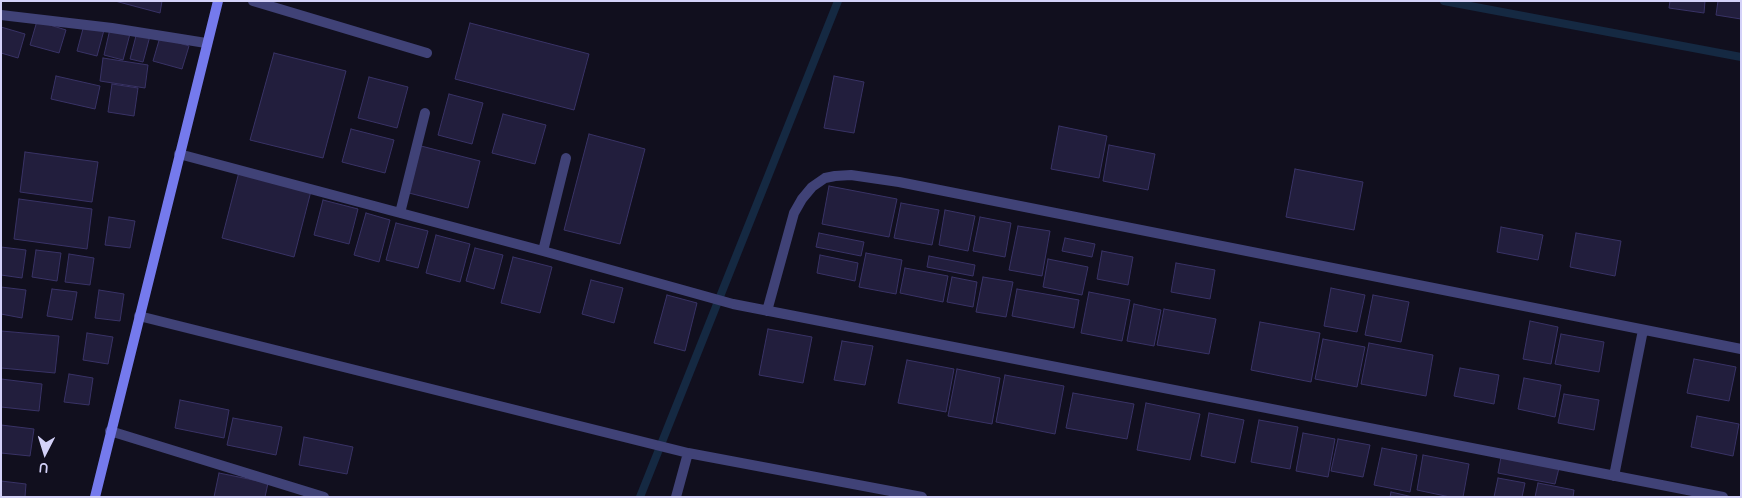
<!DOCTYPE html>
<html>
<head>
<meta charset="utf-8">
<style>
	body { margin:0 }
	#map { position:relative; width:1742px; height:498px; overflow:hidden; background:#110f1e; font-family:Quicksand,sans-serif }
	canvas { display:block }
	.frame { position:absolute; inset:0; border:2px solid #d4d2f9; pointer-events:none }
	.north { position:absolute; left:20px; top:428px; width:50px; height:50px; -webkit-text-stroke:4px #110f1e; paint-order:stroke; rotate:185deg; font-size:14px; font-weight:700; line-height:20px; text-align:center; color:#d4d2f9 }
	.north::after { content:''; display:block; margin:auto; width:18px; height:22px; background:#d4d2f9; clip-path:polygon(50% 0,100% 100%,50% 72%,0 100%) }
</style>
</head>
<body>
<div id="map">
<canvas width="1742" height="498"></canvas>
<div class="frame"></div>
<div class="north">U</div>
</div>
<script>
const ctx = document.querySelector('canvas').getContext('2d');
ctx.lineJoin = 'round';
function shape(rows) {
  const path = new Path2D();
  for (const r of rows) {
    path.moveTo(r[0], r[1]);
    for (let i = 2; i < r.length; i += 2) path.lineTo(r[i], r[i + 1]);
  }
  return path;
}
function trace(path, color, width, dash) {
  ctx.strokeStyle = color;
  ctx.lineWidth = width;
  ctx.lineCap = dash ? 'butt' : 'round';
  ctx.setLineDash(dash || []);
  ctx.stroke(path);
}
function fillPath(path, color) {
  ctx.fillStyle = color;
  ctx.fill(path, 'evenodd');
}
const stream = shape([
	[1444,1,1741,57],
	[640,497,838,1]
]);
const building = shape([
	[115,1,162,1,160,13,115,1],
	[1670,1,1705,1,1704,13,1669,8,1670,1],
	[1718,1,1741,1,1741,19,1716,15,1718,1],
	[37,21,66,30,59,53,30,45,37,21],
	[470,23,589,54,574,110,455,79,470,23],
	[84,25,104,30,97,56,77,51,84,25],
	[1,27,25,34,18,58,1,53,1,27],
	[110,29,130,34,123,60,104,55,110,29],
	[137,32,150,36,143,62,130,59,137,32],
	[160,37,189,46,182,69,153,61,160,37],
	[274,53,346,71,323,158,250,140,274,53],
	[103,58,148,65,145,88,100,81,103,58],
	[56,76,100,86,95,109,51,99,56,76],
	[834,76,864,82,854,133,824,128,834,76],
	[369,77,408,87,397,128,358,118,369,77],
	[112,84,138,88,134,116,108,112,112,84],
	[449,94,483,103,472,144,438,135,449,94],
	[503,114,546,125,535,164,492,153,503,114],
	[1059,126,1107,136,1099,178,1051,169,1059,126],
	[351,129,394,140,385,173,342,162,351,129],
	[589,134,645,149,620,244,564,230,589,134],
	[1109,145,1155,154,1148,190,1103,181,1109,145],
	[421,146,480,161,468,208,409,193,421,146],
	[25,152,98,162,92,202,20,192,25,152],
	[1295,169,1363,182,1354,230,1286,217,1295,169],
	[239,172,311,191,294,257,222,238,239,172],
	[829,186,897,199,889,237,822,224,829,186],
	[19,199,92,209,87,249,14,239,19,199],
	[323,200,358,209,349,244,314,235,323,200],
	[901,203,939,210,932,245,894,238,901,203],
	[945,210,975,216,968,251,939,245,945,210],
	[366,213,390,220,379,262,354,255,366,213],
	[109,217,135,221,130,248,105,245,109,217],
	[980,217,1011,223,1005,257,973,251,980,217],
	[396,223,428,231,418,268,386,260,396,223],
	[1018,226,1050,231,1042,276,1009,270,1018,226],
	[1501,227,1543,235,1538,260,1497,252,1501,227],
	[819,233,864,242,861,256,816,247,819,233],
	[1576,233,1621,241,1615,276,1570,267,1576,233],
	[436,235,470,244,460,282,426,273,436,235],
	[1065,238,1095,244,1092,257,1062,251,1065,238],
	[1,247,26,250,22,278,1,275,1,247],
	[475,248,503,255,494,289,466,281,475,248],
	[36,250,61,253,57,281,32,277,36,250],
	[1102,251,1133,257,1128,285,1097,279,1102,251],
	[866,253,902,260,896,294,859,287,866,253],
	[69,254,94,258,90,285,65,282,69,254],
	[820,255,858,263,855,281,817,273,820,255],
	[929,256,975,265,973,276,927,267,929,256],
	[513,257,552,267,540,313,501,303,513,257],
	[1048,259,1088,267,1082,295,1043,287,1048,259],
	[1176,263,1215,270,1210,299,1171,292,1176,263],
	[905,268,948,276,943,302,900,293,905,268],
	[952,277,977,282,973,307,947,302,952,277],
	[983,277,1013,282,1006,317,976,312,983,277],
	[591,280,623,288,614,323,582,314,591,280],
	[1,287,26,290,22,318,1,314,1,287],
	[1331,288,1365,295,1357,332,1324,326,1331,288],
	[52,289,77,292,72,320,47,316,52,289],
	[1017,289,1079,300,1074,328,1012,316,1017,289],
	[99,290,124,294,120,321,95,318,99,290],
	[1089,292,1130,300,1122,341,1081,333,1089,292],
	[667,295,697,303,685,351,654,343,667,295],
	[1373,295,1409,302,1401,342,1365,335,1373,295],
	[1134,304,1161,310,1154,346,1127,341,1134,304],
	[1164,309,1216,319,1209,354,1157,345,1164,309],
	[1530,321,1558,327,1551,364,1523,359,1530,321],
	[1260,322,1320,333,1311,382,1251,370,1260,322],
	[768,329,812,337,803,383,759,375,768,329],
	[1,331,59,336,55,373,1,368,1,331],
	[87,333,113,337,108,364,83,360,87,333],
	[1561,334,1604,342,1599,372,1555,364,1561,334],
	[1323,339,1365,347,1357,387,1315,379,1323,339],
	[842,341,873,346,865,385,834,380,842,341],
	[1369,343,1433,355,1426,396,1361,384,1369,343],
	[1694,359,1736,367,1729,401,1687,393,1694,359],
	[907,360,954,369,946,412,898,403,907,360],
	[1460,368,1499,375,1494,404,1454,396,1460,368],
	[957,369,1000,378,992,424,948,416,957,369],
	[69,374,93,378,89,405,64,402,69,374],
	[1005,375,1064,386,1055,434,996,422,1005,375],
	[1524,378,1561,385,1555,417,1518,409,1524,378],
	[1,379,42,384,39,411,1,407,1,379],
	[1073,393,1134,404,1127,439,1066,428,1073,393],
	[1564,394,1599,400,1594,430,1558,423,1564,394],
	[180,400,229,410,224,438,175,428,180,400],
	[1146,403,1200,414,1190,460,1137,450,1146,403],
	[1209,413,1244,420,1235,463,1201,456,1209,413],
	[1697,416,1739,424,1733,456,1691,447,1697,416],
	[233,418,282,427,276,455,227,445,233,418],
	[1259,420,1298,427,1290,469,1251,462,1259,420],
	[1,425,34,429,30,456,1,453,1,425],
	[1303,433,1335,439,1328,477,1296,471,1303,433],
	[304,437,353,447,347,474,299,465,304,437],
	[1338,439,1370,445,1363,477,1331,471,1338,439],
	[1382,448,1417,455,1410,492,1374,485,1382,448],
	[1423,455,1469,464,1463,497,1450,497,1417,490,1423,455],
	[1501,457,1559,468,1555,484,1498,473,1501,457],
	[219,473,268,483,265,497,214,497,219,473],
	[1498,478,1525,483,1522,497,1494,497,1498,478],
	[1,481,26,484,25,497,1,497,1,481],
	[1538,483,1574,490,1573,497,1535,497,1538,483],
	[1391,492,1413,497,1390,497,1391,492]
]);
const lane = shape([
	[253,1,427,53]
]);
const street = shape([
	[1,15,112,28,206,43],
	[179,154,543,251,733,304,1723,497],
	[400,213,425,113],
	[543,251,566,158],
	[767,311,794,213,802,199,812,187,825,178,835,176,851,175,899,182,1741,349],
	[139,316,688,453,922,497],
	[110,431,324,497],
	[1614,476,1643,330],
	[676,497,688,453]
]);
const secondary = shape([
	[95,497,218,1]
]);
trace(stream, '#152942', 8);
fillPath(building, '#221e3d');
trace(building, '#393366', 1);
trace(lane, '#404277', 10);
trace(street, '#404277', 10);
trace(secondary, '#757aed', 10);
</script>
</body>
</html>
